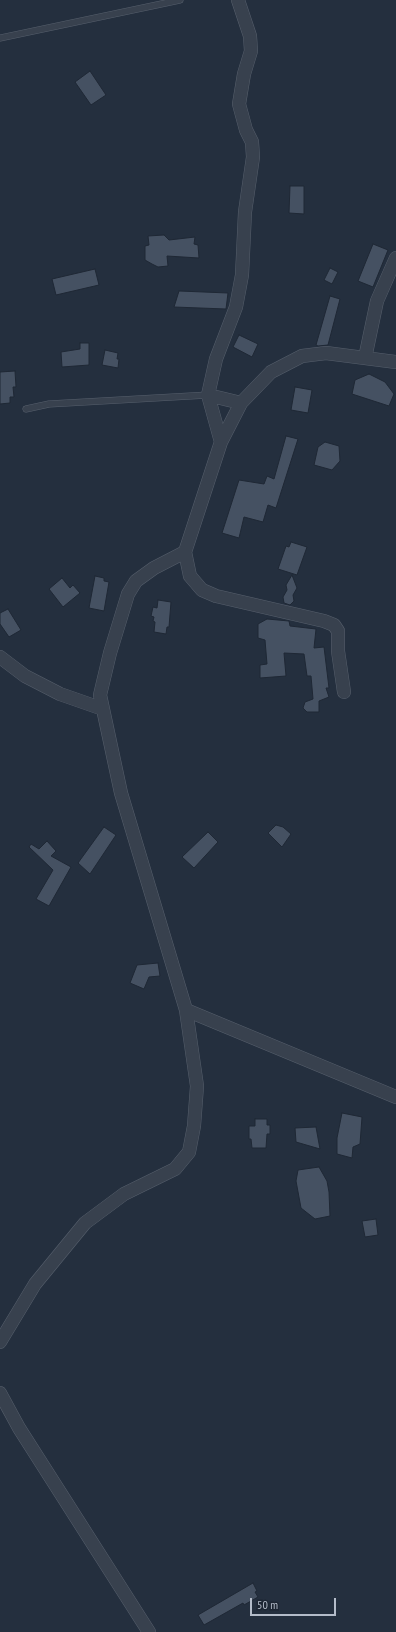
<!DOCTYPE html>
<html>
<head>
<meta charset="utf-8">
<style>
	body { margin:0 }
	#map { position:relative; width:396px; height:1632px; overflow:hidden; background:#242f3e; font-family:"PT Sans Narrow",sans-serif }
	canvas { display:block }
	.scale { position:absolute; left:250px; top:1598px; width:86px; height:18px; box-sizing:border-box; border:2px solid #b4bcc9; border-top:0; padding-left:5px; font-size:12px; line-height:14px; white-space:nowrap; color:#b4bcc9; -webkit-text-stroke:3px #1d2633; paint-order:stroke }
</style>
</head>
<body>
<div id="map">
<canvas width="396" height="1632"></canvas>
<div class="scale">50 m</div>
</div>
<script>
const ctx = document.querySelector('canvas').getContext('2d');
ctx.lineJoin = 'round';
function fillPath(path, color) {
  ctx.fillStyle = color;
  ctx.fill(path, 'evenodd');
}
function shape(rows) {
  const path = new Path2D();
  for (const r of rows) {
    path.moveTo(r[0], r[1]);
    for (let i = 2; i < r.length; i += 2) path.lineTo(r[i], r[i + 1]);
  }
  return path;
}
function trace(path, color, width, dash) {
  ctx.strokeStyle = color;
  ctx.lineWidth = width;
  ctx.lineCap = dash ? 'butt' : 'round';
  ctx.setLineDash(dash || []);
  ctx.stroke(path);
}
const building = shape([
	[90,71,106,95,91,105,75,82,90,71],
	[290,186,304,186,304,214,289,213,290,186],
	[164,235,169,240,195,237,194,244,198,245,199,258,167,256,168,266,158,267,152,264,145,260,145,246,149,245,148,236,164,235],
	[373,244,388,250,373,287,358,281,373,244],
	[330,268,338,272,332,284,324,280,330,268],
	[95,269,99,285,56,295,52,279,95,269],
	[179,291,228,293,226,309,174,307,179,291],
	[330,296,340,299,328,345,318,346,316,345,330,296],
	[239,335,258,344,252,357,233,347,239,335],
	[80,343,89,343,89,365,62,367,61,352,80,349,80,343],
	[105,350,118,353,117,359,119,359,118,368,102,365,105,350],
	[15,371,16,387,13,387,14,397,10,397,10,403,0,404,0,372,15,371],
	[369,374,385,382,394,394,389,406,352,394,355,380,369,374],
	[295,387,312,390,308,413,291,410,295,387],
	[286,436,298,439,276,508,268,505,263,522,244,517,239,538,222,533,239,480,264,484,267,476,274,479,286,436],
	[325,442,339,446,340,461,332,470,314,465,318,447,325,442],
	[291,542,307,547,297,575,278,569,286,546,289,547,291,542],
	[292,575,297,588,293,595,294,601,290,605,284,603,283,597,287,590,286,585,292,575],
	[95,576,104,578,104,581,109,582,104,611,89,608,95,576],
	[62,578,70,588,73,585,80,593,63,607,49,589,62,578],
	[158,600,171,602,169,627,167,627,166,634,154,632,155,622,153,621,154,617,151,616,153,607,157,608,158,600],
	[8,609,21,630,9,637,0,624,0,613,8,609],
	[267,619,289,621,290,626,316,629,314,648,324,647,329,688,326,688,329,697,319,701,319,712,307,712,303,708,305,702,313,699,311,676,307,676,304,654,284,653,286,676,260,678,260,665,267,664,265,640,258,638,258,624,267,619],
	[276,825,283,827,291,834,282,847,268,833,276,825],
	[104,827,116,835,90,874,78,863,104,827],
	[208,832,218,842,194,868,182,857,208,832],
	[47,841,56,851,51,856,71,867,49,906,36,899,53,870,29,847,31,844,39,849,47,841],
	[158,963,160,976,149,977,144,989,130,983,137,965,158,963],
	[342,1113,362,1117,360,1144,353,1147,352,1158,337,1154,337,1138,342,1113],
	[255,1119,267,1119,267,1125,270,1125,270,1134,267,1134,266,1148,252,1148,251,1139,249,1139,249,1126,255,1126,255,1119],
	[316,1127,320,1149,296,1142,295,1128,316,1127],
	[319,1167,327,1181,329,1192,330,1216,315,1219,301,1208,296,1181,298,1170,319,1167],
	[376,1219,378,1235,365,1237,362,1221,376,1219],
	[253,1583,257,1591,255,1592,258,1597,244,1605,243,1603,204,1625,198,1615,253,1583]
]);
const service = shape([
	[0,38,180,0],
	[26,409,49,404,208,395]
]);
const minor = shape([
	[238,0,250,36,251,51,244,74,239,104,246,130,252,142,253,157,245,212,242,275,236,307,216,359,208,395,221,442,241,403,271,372,302,356,326,353,396,362],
	[365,358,377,301,396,258],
	[208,395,241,403],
	[221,442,185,552,190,576,202,590,216,596,324,621,334,625,338,631,338,651,344,692],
	[185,552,154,568,136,581,128,594,110,653,100,695,121,793,186,1010,396,1097],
	[0,657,25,676,60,694,103,709],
	[0,1342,35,1284,85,1223,124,1194,175,1169,189,1152,194,1126,197,1086,186,1010],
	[0,1393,19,1428,149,1632]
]);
fillPath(building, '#455162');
trace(building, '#1f2835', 1);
trace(service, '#565f6c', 7);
trace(minor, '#565f6c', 14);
trace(service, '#38414e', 6);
trace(minor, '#38414e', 13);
</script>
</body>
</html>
